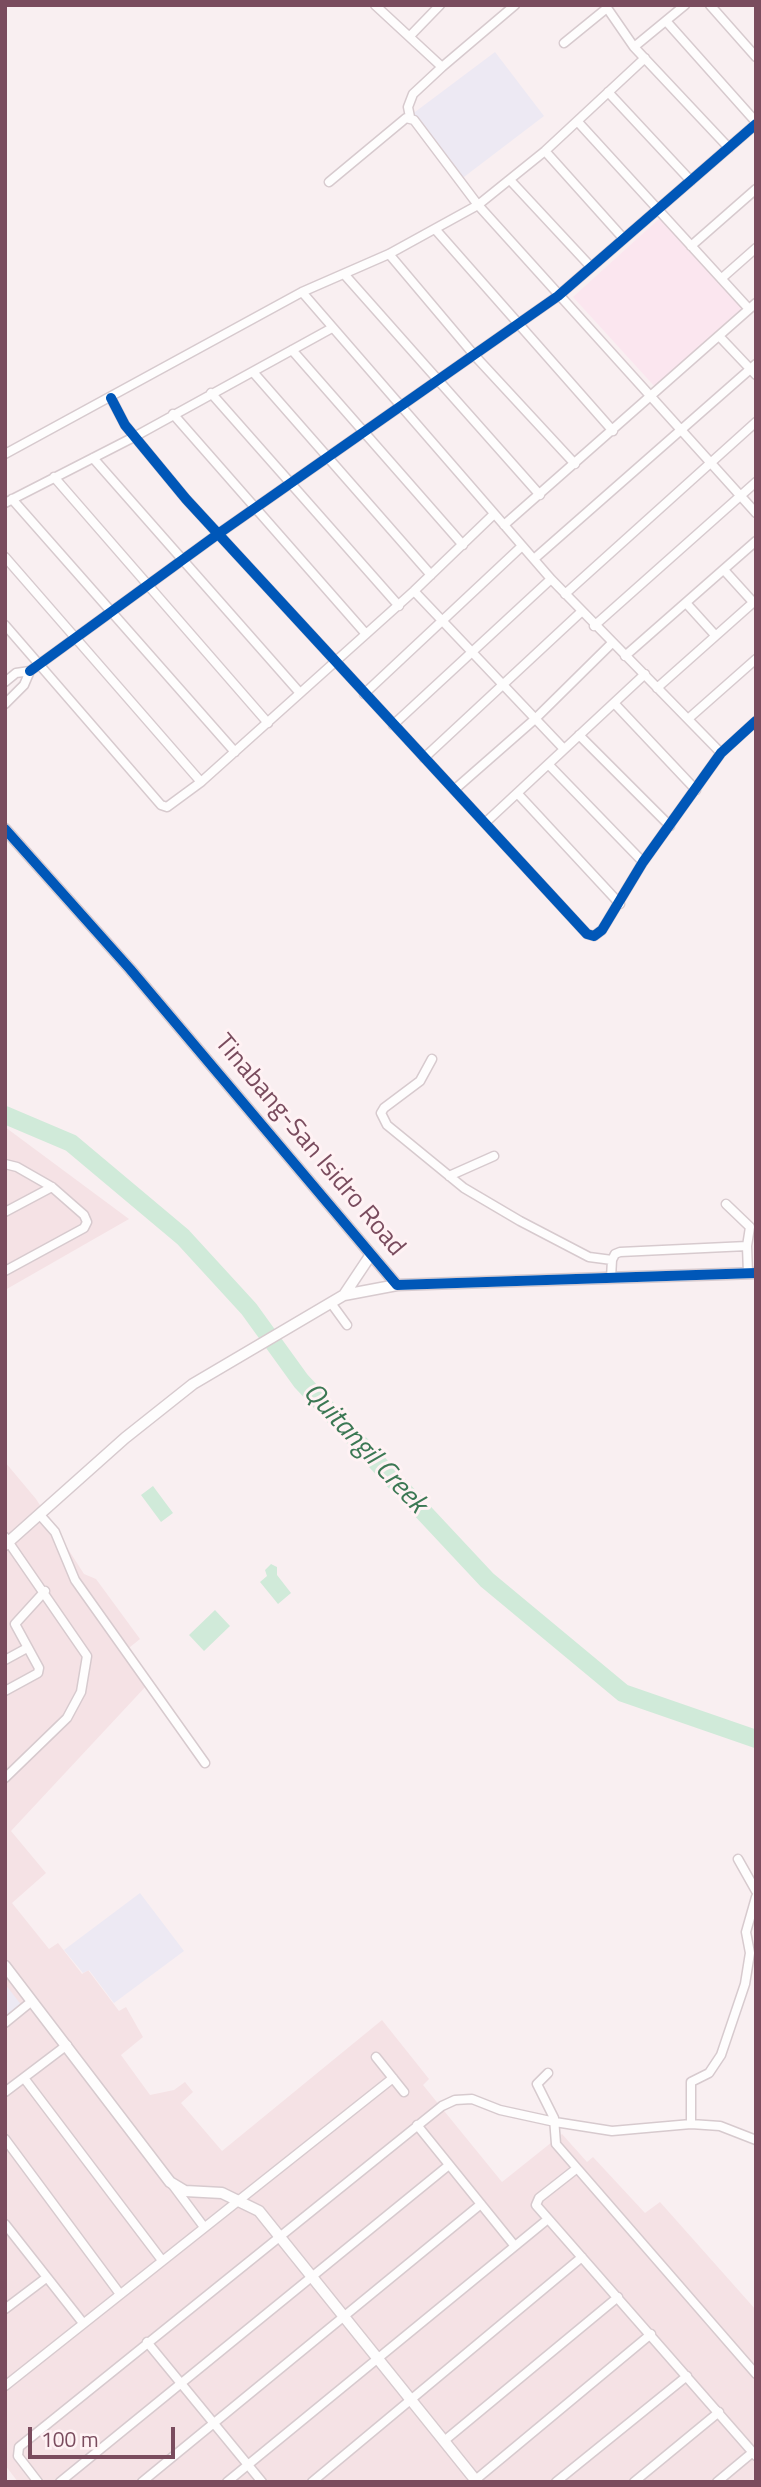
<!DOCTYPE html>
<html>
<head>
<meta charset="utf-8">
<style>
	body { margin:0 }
	#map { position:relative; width:761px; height:2487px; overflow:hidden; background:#f9eff1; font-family:"Titillium Web",sans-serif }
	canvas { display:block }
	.frame { position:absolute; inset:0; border:7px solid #7a4c5e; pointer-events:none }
	.scale { position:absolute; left:28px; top:2427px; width:147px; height:32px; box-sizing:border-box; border:4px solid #7a4c5e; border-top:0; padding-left:9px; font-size:21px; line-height:24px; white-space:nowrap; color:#7a4c5e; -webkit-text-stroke:5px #fff2f4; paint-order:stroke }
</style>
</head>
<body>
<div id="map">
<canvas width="761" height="2487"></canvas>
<div class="frame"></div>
<div class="scale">100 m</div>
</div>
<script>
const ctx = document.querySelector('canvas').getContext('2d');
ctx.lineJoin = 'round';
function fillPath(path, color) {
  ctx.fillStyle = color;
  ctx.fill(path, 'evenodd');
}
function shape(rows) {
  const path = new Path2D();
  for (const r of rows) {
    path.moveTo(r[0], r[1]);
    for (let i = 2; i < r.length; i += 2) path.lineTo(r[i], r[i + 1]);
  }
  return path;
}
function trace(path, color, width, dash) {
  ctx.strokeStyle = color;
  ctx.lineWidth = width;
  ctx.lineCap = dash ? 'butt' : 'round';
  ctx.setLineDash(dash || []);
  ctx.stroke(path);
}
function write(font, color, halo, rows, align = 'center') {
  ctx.font = font + ' "Titillium Web",sans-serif';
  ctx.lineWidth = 6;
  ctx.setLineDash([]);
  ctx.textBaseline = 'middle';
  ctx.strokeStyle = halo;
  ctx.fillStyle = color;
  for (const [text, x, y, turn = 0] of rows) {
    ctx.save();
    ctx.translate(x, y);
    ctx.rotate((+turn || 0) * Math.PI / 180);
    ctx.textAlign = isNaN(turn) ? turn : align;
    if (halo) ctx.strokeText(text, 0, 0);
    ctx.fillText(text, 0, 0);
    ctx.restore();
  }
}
const residential = shape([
	[5,1127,129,1219,5,1290],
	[5,1462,36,1499,84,1574,96,1579,140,1639,125,1651,148,1684,11,1831,46,1873,12,1903,49,1949,58,1943,82,1974,88,1970,119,2011,126,2007,143,2037,121,2055,150,2095,174,2090,185,2082,193,2092,181,2103,222,2151,382,2020,429,2079,423,2085,502,2182,562,2134,587,2162,593,2157,645,2213,660,2202,756,2310,756,2482,18,2482,5,2465]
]);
const commercial = shape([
	[660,218,743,309,656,388,573,297]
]);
const education = shape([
	[495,52,544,116,460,180,411,115],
	[140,1893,184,1951,114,2003,89,1970,83,1973,64,1950],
	[5,1984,23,2007,5,2020]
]);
const water = shape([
	[153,1486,173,1513,161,1522,141,1495],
	[271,1564,277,1567,277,1575,291,1593,278,1604,260,1582,267,1576,265,1570],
	[215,1610,230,1626,204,1651,189,1635]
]);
const river = shape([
	[5,1115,71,1143,183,1237,249,1309,301,1381,487,1580,623,1693,756,1739]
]);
const minor = shape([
	[375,5,442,67,515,5],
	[605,5,634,47,729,148],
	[710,5,756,57],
	[666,21,756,122],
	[410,36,440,5],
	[564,43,607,8],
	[634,47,685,5],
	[608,92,691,181],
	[410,117,408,107,413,94,442,67],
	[578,122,749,309],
	[545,151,623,238],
	[510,180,591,267],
	[329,182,406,118,414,120,478,205,756,513],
	[435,229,613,431],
	[691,246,756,189],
	[389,254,475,356,575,464],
	[344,274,540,495],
	[722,278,756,248],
	[302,292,551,579,721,753],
	[719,336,756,375],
	[292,350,463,545],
	[253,372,431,575],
	[211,393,399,606],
	[111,398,125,425,186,499,587,934,594,936,602,930,643,862,721,753,756,721],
	[173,414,366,634],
	[5,454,302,292,389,254,478,205,545,151,645,58],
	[93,458,300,693],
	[54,477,268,723],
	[12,499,235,752],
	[5,503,134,437,332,328],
	[504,525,756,303],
	[5,557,201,782],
	[534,559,756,364],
	[724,570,753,602],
	[414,591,564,749],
	[565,594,756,422],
	[686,603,715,635],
	[5,625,161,805,167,807,201,782,414,591,494,514],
	[594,626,756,482],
	[625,656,756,541],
	[30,671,218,534,558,296,756,124],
	[5,682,16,673,30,671,24,685,5,704],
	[657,688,756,600],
	[364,694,522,546],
	[614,703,696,790],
	[688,719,756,659],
	[393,725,551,579],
	[579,735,670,826],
	[424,758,581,612],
	[549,765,643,862],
	[454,790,535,719,611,644],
	[518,794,620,904],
	[485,823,645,674],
	[432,1059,420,1081,384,1108,381,1113,387,1125,464,1188,520,1221,589,1257,612,1260],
	[5,1164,17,1167,52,1187,84,1215,87,1222,84,1228,5,1271],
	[449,1176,494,1156],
	[726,1204,750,1227,747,1246],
	[5,1212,52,1187],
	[611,1278,612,1260,615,1254,620,1252,747,1246,748,1273],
	[331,1303,347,1325],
	[40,1515,55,1532,75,1580,205,1763],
	[5,1537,87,1656,81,1692,67,1718,5,1778],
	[5,1660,27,1648],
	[5,1691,38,1673,39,1668,15,1624,45,1591],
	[738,1859,756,1891],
	[5,2023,32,2001],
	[376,2057,404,2092],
	[548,2073,537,2084,554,2118,556,2144,756,2374],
	[24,2078,161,2259],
	[5,2092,67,2045],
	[691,2124,691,2082,709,2073,721,2055,745,1984,750,1953,746,1932,756,1897],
	[417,2125,514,2245],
	[5,2139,120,2294],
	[576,2169,539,2198,536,2205,756,2456],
	[172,2184,204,2227],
	[5,2224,83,2323],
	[5,2309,46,2278],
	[147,2342,262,2482],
	[5,2386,393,2078],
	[444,2441,618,2297],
	[38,2482,18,2456,19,2447,442,2106,455,2100,472,2099,500,2110,555,2122,612,2131,691,2124,720,2126,756,2140],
	[60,2482,449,2165],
	[142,2482,481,2204],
	[227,2482,548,2219],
	[312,2482,582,2257],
	[473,2482,651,2334],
	[556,2482,687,2376],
	[634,2482,719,2412],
	[717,2482,753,2452]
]);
const tertiary = shape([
	[5,829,130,969,397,1285,756,1273],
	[344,1295,370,1256],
	[5,1545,125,1438,193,1384,344,1295,397,1285],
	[5,1966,170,2182,185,2191,222,2193,259,2211,477,2482]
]);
const cycleway = shape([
	[111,398,125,425,186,499,587,934,594,936,602,930,643,862,721,753,756,721],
	[30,671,218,534,558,296,756,124],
	[5,829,130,969,397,1285,756,1273]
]);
const streetNames = [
	["Tinabang-San Isidro Road",309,1146,50]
];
const waterNames = [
	["Quitangil Creek",364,1449,47]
];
fillPath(residential, '#f5e2e5');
fillPath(commercial, '#fbe6ef');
fillPath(education, '#ede9f3');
fillPath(water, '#d0ead9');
trace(river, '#d0ead9', 18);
trace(minor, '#d7cace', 11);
trace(tertiary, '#d7cace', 13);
trace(minor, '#fefdfd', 8);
trace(tertiary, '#fefdfd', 10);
trace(cycleway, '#0057b8', 10);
write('26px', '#7a4c5e', '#fff2f4', streetNames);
write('italic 28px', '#3c7854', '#fff2f4', waterNames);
</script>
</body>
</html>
